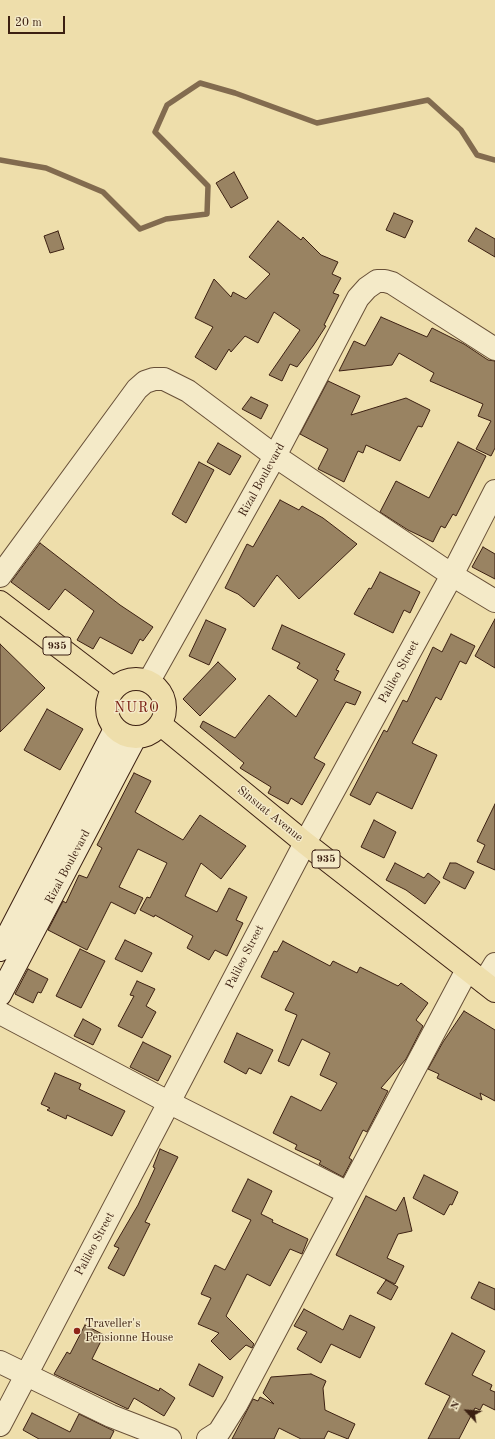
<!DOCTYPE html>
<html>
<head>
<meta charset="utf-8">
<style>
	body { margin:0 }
	#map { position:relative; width:495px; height:1439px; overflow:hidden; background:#eedeab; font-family:"Old Standard TT",serif }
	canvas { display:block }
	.north { position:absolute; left:447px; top:1391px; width:40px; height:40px; -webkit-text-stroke:3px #f4eac8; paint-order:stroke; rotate:296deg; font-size:11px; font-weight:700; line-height:16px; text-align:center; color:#3c2012 }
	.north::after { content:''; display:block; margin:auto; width:14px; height:18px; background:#3c2012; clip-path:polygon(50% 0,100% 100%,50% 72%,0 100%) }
	.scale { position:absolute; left:8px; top:16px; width:57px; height:18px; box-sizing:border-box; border:2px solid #3c2012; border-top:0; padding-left:5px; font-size:12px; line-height:14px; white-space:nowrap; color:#3c2012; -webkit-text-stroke:3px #f4eac8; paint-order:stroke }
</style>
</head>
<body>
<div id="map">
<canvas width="495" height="1439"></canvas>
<div class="north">N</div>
<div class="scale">20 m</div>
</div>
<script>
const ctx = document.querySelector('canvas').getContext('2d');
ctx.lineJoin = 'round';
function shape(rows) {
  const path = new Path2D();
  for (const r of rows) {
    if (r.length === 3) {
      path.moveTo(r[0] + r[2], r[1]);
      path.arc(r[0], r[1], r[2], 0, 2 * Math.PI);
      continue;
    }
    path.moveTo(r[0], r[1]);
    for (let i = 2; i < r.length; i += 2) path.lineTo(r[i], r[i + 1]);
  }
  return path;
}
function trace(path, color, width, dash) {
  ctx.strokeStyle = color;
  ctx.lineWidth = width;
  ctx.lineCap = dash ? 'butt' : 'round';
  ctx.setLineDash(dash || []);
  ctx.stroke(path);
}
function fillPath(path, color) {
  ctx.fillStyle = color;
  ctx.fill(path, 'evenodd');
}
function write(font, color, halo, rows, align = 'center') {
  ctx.font = font + ' "Old Standard TT",serif';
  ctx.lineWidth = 3;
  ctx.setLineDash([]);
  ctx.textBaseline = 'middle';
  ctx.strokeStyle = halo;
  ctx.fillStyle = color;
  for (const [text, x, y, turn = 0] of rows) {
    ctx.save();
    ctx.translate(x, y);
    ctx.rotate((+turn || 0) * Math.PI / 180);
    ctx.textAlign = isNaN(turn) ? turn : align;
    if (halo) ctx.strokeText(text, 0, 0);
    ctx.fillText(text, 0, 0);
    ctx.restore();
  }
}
const stream = shape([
	[0,160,46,168,103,192,140,229,166,219,207,214,208,186,155,132,167,105,200,83,235,93,317,123,428,100,461,130,477,155,495,160]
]);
const building = shape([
	[234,172,248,198,231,208,216,183,234,172],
	[394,213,413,221,405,238,386,230,394,213],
	[278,221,301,240,303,237,321,255,338,262,332,274,341,278,333,293,339,295,324,325,326,326,313,346,297,367,290,364,282,381,269,375,300,330,274,312,258,343,245,336,231,352,229,349,216,370,195,357,213,327,195,318,214,279,231,297,233,292,246,299,270,274,249,257,278,221],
	[476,228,495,239,495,257,468,241,476,228],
	[58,231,64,249,50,253,44,236,58,231],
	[381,317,427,337,432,328,464,344,488,360,495,361,495,448,491,456,476,449,491,421,478,416,483,404,430,381,434,373,399,353,392,365,339,371,354,341,365,346,381,317],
	[328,381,360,396,351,415,406,398,430,410,422,427,418,426,400,461,366,445,363,453,358,451,344,482,318,469,328,449,300,434,328,381],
	[251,397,268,405,261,419,242,409,251,397],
	[458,442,486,456,456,516,453,514,445,528,441,526,433,542,408,530,380,512,396,481,429,498,458,442],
	[218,443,241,456,230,475,207,462,218,443],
	[199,462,214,470,186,523,172,514,199,462],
	[280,500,299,510,302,506,323,518,357,544,299,599,277,575,254,607,238,594,225,588,247,544,253,547,280,500],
	[40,543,120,605,153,627,143,641,140,639,132,654,100,637,93,649,77,640,94,611,65,589,49,610,11,582,40,543],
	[483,547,495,554,495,579,472,567,483,547],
	[380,572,420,592,410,613,404,610,393,633,354,614,369,588,371,589,380,572],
	[495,619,495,668,475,656,495,619],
	[206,620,226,629,209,665,189,656,206,620],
	[282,625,345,654,336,670,339,671,334,680,361,692,355,705,346,702,314,758,325,764,302,805,291,798,288,804,268,793,271,787,240,768,244,763,200,727,203,721,235,738,269,695,296,717,318,680,297,668,300,663,272,649,282,625],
	[451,634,475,646,466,664,460,661,441,700,436,697,412,743,437,755,412,809,377,792,370,805,350,795,384,730,387,732,403,700,407,702,433,647,442,652,451,634],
	[0,644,45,688,0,732,0,644],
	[218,662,236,679,200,716,183,699,218,662],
	[47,709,83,729,60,770,24,750,47,709],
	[134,773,151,781,135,812,183,840,200,815,246,846,221,879,201,863,185,896,217,912,229,888,247,897,236,920,243,923,227,956,215,950,209,960,187,948,193,936,155,915,154,917,140,910,147,897,150,898,167,863,138,849,119,887,143,898,135,914,111,902,87,950,48,930,63,901,66,903,79,875,87,878,102,848,97,845,134,773],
	[495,804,495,870,477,862,485,845,477,841,495,804],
	[374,820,396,832,384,858,361,847,374,820],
	[395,863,424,878,428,873,440,882,425,904,406,890,386,880,395,863],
	[450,863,456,863,474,872,465,889,443,878,450,863],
	[125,940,152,953,142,972,115,959,125,940],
	[283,941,330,966,333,961,357,973,360,967,398,986,401,983,428,1003,416,1020,423,1026,406,1059,381,1088,388,1091,367,1132,363,1130,349,1158,352,1160,343,1177,319,1164,321,1161,295,1149,297,1145,273,1133,291,1096,321,1111,337,1083,320,1075,330,1053,302,1039,289,1066,278,1061,297,1015,285,1010,294,993,261,977,274,951,277,952,283,941],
	[80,949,105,961,81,1008,56,996,80,949],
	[28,969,48,979,41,993,38,992,33,1003,15,994,28,969],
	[137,981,155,989,146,1006,156,1012,142,1038,118,1026,134,996,130,995,137,981],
	[464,1011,495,1030,495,1101,480,1093,482,1100,437,1078,439,1074,428,1069,443,1042,464,1011],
	[83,1019,101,1029,93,1045,74,1036,83,1019],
	[237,1033,273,1050,261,1074,249,1068,246,1074,224,1062,237,1033],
	[143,1042,171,1056,158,1081,130,1067,143,1042],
	[55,1073,81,1084,79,1089,125,1111,112,1136,67,1115,66,1119,47,1110,50,1108,41,1104,55,1073],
	[160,1149,178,1157,145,1222,150,1224,124,1276,108,1268,119,1248,114,1246,138,1205,155,1168,153,1167,160,1149],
	[424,1175,458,1192,452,1205,450,1204,444,1215,413,1198,424,1175],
	[248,1179,272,1191,261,1214,273,1220,272,1222,308,1239,302,1254,290,1249,270,1286,247,1274,226,1316,254,1344,252,1348,246,1345,230,1360,211,1341,219,1333,198,1324,211,1298,201,1294,215,1265,225,1270,251,1220,232,1211,248,1179],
	[366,1196,396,1211,404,1197,412,1231,398,1234,387,1258,404,1266,395,1284,336,1255,366,1196],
	[386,1280,398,1287,391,1300,377,1293,386,1280],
	[479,1282,495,1289,495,1310,471,1298,479,1282],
	[304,1309,343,1330,350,1315,375,1327,360,1358,331,1344,321,1363,297,1349,307,1332,294,1326,304,1309],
	[85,1325,104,1335,92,1359,159,1391,160,1388,175,1398,164,1416,134,1398,128,1409,54,1374,67,1352,70,1354,85,1325],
	[452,1333,485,1351,472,1375,492,1385,490,1390,495,1392,495,1410,483,1404,480,1410,475,1408,459,1439,428,1439,450,1396,425,1384,452,1333],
	[199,1364,223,1377,213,1397,189,1385,199,1364],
	[311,1374,326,1381,323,1388,325,1410,355,1424,348,1439,328,1431,324,1439,301,1439,279,1428,274,1439,232,1439,253,1399,258,1401,260,1397,274,1404,263,1393,271,1377,311,1374],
	[32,1413,70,1432,79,1414,114,1431,110,1439,39,1439,23,1430,32,1413]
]);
const street = shape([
	[0,576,137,389,145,382,154,379,164,379,188,391,275,456,452,575,495,601],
	[149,681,275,456,358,298,367,288,377,281,385,281,392,283,495,349],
	[484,982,495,964],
	[0,1013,170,1103,348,1193],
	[0,1362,111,1416,170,1439],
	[0,1425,305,843,452,575,495,491],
	[208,1439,219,1432,236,1405,467,970]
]);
const secondary = shape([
	[0,950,115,729],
	[0,995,135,738]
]);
const primary = shape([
	[0,602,114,689],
	[136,708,29],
	[160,724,305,843,495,991]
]);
const markers = [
	[77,1331,4,"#8f2418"]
];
const shields = [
	[57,646,28],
	[326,859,28]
];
const shieldNames = [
	["935",57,646],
	["935",326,859]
];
const streetNames = [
	["Rizal Boulevard",262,480,-61],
	["Palileo Street",399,672,-61],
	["Sinsuat Avenue",270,814,39],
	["Rizal Boulevard",68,867,-62],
	["Palileo Street",245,957,-63],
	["Palileo Street",95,1244,-62]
];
const poiNames = [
	["Traveller's",85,1324],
	["Pensionne House",85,1338]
];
const quarterNames = [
	["NURO",137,708]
];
trace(stream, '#826b4f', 5.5);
fillPath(building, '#998362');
trace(building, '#3c2012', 1);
trace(street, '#685038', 24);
trace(secondary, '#3c2012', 24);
trace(primary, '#3c2012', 24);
trace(street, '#f4eac8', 22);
trace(secondary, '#f4eac8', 22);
trace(primary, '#eedeab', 22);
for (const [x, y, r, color] of markers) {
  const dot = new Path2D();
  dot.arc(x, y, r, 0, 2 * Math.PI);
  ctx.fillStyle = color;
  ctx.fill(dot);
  trace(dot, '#f4eac8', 1.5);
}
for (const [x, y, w] of shields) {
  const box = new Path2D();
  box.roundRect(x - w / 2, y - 9, w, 18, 3);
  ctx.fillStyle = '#f4eac8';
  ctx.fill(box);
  trace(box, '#3c2012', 1);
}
write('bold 11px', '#3c2012', null, shieldNames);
write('12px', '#3c2012', '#f4eac8', streetNames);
write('12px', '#3c2012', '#f4eac8', poiNames, 'left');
ctx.letterSpacing = '1px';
write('14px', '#7a1f14', '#f4eac8', quarterNames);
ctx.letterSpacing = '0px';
</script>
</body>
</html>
